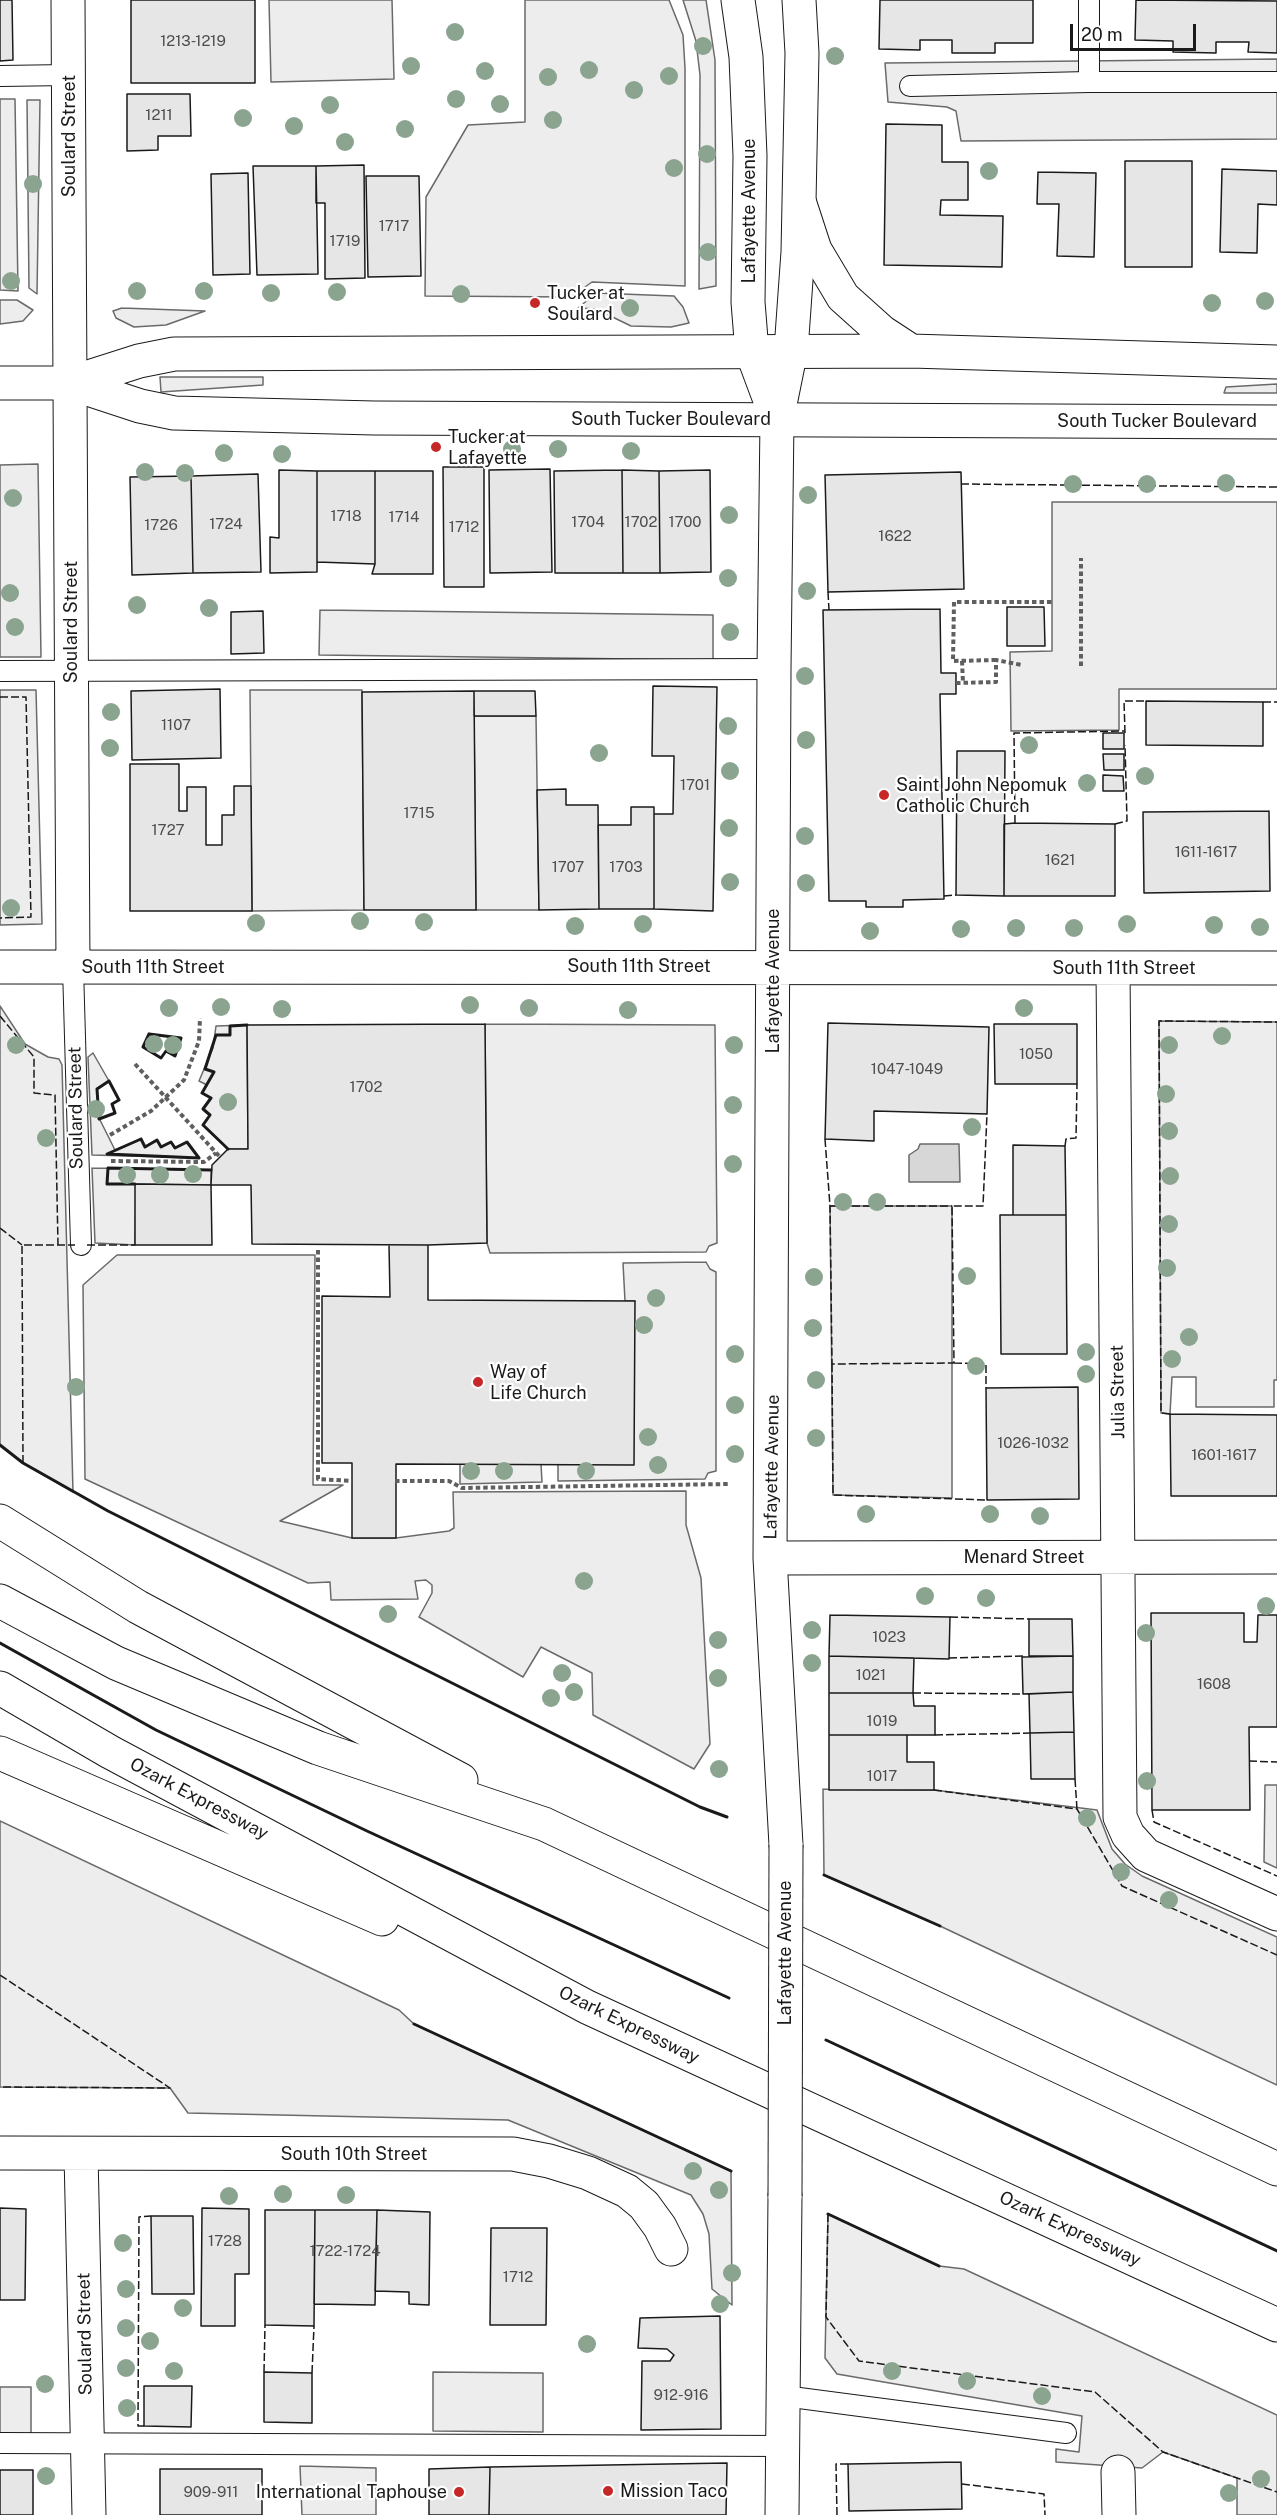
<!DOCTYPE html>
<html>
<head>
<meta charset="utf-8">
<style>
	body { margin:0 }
	#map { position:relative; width:1277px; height:2515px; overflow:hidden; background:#fff; font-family:"Public Sans",sans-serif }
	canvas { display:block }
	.scale { position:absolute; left:1070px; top:24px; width:126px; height:27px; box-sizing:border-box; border:3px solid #1a1a1a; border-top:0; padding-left:8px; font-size:18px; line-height:21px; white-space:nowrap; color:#1a1a1a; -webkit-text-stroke:4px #fff; paint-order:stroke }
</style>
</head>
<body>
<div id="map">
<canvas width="1277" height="2515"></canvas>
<div class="scale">20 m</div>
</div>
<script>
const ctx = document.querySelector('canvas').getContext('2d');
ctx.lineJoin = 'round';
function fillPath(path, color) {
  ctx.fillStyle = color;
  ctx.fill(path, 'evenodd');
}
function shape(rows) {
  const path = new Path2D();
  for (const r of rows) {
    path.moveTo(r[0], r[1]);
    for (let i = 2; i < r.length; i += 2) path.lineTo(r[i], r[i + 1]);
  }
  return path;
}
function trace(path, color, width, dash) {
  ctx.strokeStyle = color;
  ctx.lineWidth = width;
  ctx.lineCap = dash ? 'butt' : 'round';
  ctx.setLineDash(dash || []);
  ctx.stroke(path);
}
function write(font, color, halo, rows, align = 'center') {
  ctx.font = font + ' "Public Sans",sans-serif';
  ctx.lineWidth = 4.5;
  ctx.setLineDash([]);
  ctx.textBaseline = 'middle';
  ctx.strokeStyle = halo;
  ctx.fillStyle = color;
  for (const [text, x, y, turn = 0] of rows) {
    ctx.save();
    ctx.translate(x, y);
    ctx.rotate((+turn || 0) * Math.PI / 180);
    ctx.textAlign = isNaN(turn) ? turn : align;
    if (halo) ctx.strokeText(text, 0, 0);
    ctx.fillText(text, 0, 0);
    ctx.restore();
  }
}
const built = shape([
	[269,0,392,0,394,79,271,82,269,0],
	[525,0,669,0,683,35,685,68,685,286,592,282,571,297,425,296,426,197,468,125,525,122,525,0],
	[683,0,706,0,715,60,716,286,699,289,700,75,696,41,683,0],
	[1277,59,1277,139,961,141,956,111,947,107,888,102,885,63,1277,59],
	[0,99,15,99,18,291,0,290,0,99],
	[27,100,40,100,37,294,29,288,27,100],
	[596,293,674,296,683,307,689,323,671,327,631,326,596,309,578,308,596,293],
	[0,300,17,300,33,310,23,321,0,324,0,300],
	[122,308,205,311,166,325,134,327,116,318,113,311,122,308],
	[160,377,263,377,263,385,161,392,160,377],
	[1277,384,1277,393,1224,393,1226,387,1277,384],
	[38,464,41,657,0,657,0,465,38,464],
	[1052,502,1277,502,1277,689,1119,689,1119,730,1011,731,1010,652,1052,651,1052,502],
	[320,610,713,615,713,660,319,655,320,610],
	[0,690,36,690,42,924,0,925,0,690],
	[250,690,362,690,364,910,252,911,250,690],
	[474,716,536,716,539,910,476,910,474,716],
	[0,1006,25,1044,48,1057,59,1059,62,1065,73,1492,23,1463,0,1445,0,1006],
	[1159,1021,1277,1022,1277,1380,1274,1380,1274,1407,1196,1407,1196,1377,1172,1377,1170,1414,1161,1413,1159,1021],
	[485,1024,715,1025,717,1243,709,1246,706,1252,490,1253,487,1243,485,1024],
	[247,1025,248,1149,228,1149,203,1125,210,1115,203,1109,211,1098,202,1093,207,1085,199,1081,213,1048,216,1026,247,1025],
	[93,1053,109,1081,97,1089,99,1118,115,1150,141,1139,145,1147,157,1140,161,1147,171,1142,175,1148,187,1142,199,1158,92,1155,88,1057,93,1053],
	[92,1168,211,1170,211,1185,136,1184,135,1245,95,1243,92,1168],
	[830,1206,952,1206,952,1498,833,1495,830,1206],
	[117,1255,315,1255,313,1485,343,1485,280,1521,352,1538,396,1538,449,1531,454,1528,453,1492,686,1491,686,1525,701,1578,710,1744,694,1769,593,1715,592,1673,541,1647,523,1677,419,1617,432,1593,432,1585,426,1580,415,1581,418,1599,331,1600,330,1582,308,1583,85,1479,83,1285,117,1255],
	[706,1262,710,1269,716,1272,716,1471,708,1473,705,1479,558,1481,558,1464,635,1301,625,1301,623,1263,706,1262],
	[460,1464,541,1464,542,1482,460,1484,460,1464],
	[1265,1785,1277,1785,1277,1868,1264,1862,1265,1785],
	[823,1789,934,1790,1097,1810,1112,1849,1125,1864,1142,1876,1277,1937,1277,2085,940,1926,824,1875,823,1789],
	[0,1821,399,2010,414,2024,731,2171,732,2305,712,2289,709,2234,703,2214,691,2195,508,2120,188,2113,170,2088,0,2087,0,1821],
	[828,2214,939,2266,964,2269,1277,2415,1277,2515,1237,2515,1237,2478,1163,2452,1142,2468,1056,2462,1056,2449,1079,2452,1082,2416,837,2374,825,2358,828,2214],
	[433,2372,543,2373,543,2432,433,2431,433,2372],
	[0,2387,31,2387,31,2436,0,2436,0,2387],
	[300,2466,376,2468,376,2515,302,2515,300,2466]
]);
const water = shape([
	[920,1144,959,1144,960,1182,909,1182,909,1155,918,1149,920,1144]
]);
const building = shape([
	[0,0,12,0,13,60,0,61,0,0],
	[131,0,255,0,255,83,131,83,131,0],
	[880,0,1033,0,1033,43,995,43,995,53,952,53,952,40,920,40,920,50,879,49,880,0],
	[1136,0,1277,1,1277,53,1248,52,1249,42,1216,42,1216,53,1173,52,1173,41,1135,40,1136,0],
	[127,94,190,94,191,136,158,136,158,150,127,151,127,94],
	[886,124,942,125,942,162,968,162,968,200,941,200,940,215,1003,216,1002,267,884,265,886,124],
	[1125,161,1192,161,1192,267,1125,267,1125,161],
	[364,165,365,278,325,279,325,203,316,203,316,166,364,165],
	[253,166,316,166,318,274,257,275,253,166],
	[1222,169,1277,171,1277,205,1258,204,1257,253,1220,252,1222,169],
	[1038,172,1096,173,1094,257,1057,256,1059,204,1037,204,1038,172],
	[248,173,250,274,213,275,211,174,248,173],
	[366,176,419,176,421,276,368,277,366,176],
	[443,467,484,467,484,587,444,587,443,467],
	[550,469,552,572,490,573,489,470,550,469],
	[279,470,317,471,317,572,270,573,270,537,279,538,279,470],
	[622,470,659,471,660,573,623,573,622,470],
	[622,470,623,573,555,573,554,471,622,470],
	[710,470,711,572,660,573,659,471,710,470],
	[317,471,375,471,375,564,317,562,317,471],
	[375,471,433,471,433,574,372,574,375,564,375,471],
	[961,472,964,589,828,592,825,475,961,472],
	[258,474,261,572,193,573,191,476,258,474],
	[191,476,193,573,132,575,130,477,191,476],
	[1007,607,1044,607,1045,646,1007,646,1007,607],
	[940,609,941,673,956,673,956,694,940,694,944,899,903,900,903,907,866,907,866,901,829,901,823,610,940,609],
	[263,611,264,653,231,654,231,612,263,611],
	[653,686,717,687,713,911,654,909,654,814,673,814,674,756,652,756,653,686],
	[220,689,221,758,132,760,131,691,220,689],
	[474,691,476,910,364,910,362,692,474,691],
	[474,691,535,691,536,716,474,716,474,691],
	[1146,701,1263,702,1263,746,1146,745,1146,701],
	[1103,733,1124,733,1124,749,1103,749,1103,733],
	[957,751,1005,751,1004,896,956,895,957,751],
	[1103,754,1124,754,1124,770,1104,770,1103,754],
	[130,764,179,764,179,811,187,811,187,787,206,787,206,845,222,845,222,815,234,815,234,786,251,786,252,911,130,911,130,764],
	[1103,775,1123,776,1124,791,1103,791,1103,775],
	[566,789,566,805,598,805,599,909,539,910,537,790,566,789],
	[631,807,654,807,654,909,599,909,598,825,631,825,631,807],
	[1269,811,1270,891,1144,893,1143,812,1269,811],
	[1015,823,1115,824,1115,896,1004,896,1004,824,1015,823],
	[828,1023,989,1027,987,1114,874,1111,874,1141,825,1139,828,1023],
	[485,1024,487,1243,428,1245,252,1244,251,1185,211,1185,212,1165,228,1149,248,1149,247,1025,485,1024],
	[994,1024,1077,1024,1077,1084,995,1084,994,1024],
	[1013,1145,1065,1146,1066,1215,1013,1215,1013,1145],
	[135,1184,211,1185,212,1245,135,1245,135,1184],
	[1000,1215,1066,1215,1067,1354,1001,1354,1000,1215],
	[389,1245,428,1245,428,1300,635,1301,634,1465,396,1464,396,1538,352,1538,352,1463,322,1463,322,1296,390,1297,389,1245],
	[1078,1387,1079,1499,987,1500,986,1388,1078,1387],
	[1170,1414,1277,1415,1277,1496,1171,1496,1170,1414],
	[1151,1613,1244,1613,1244,1642,1257,1642,1258,1615,1277,1615,1277,1727,1249,1727,1250,1810,1152,1810,1151,1613],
	[830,1615,950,1617,949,1659,829,1656,830,1615],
	[1029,1619,1072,1619,1073,1656,1029,1656,1029,1619],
	[829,1656,914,1658,913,1693,829,1693,829,1656],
	[1073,1656,1073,1692,1023,1694,1022,1657,1073,1656],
	[1073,1692,1074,1732,1030,1733,1029,1694,1073,1692],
	[829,1693,913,1693,914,1706,935,1706,935,1735,829,1735,829,1693],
	[1074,1732,1075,1779,1031,1779,1030,1733,1074,1732],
	[829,1735,907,1735,907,1762,934,1762,934,1790,829,1790,829,1735],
	[0,2208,26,2209,25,2300,0,2300,0,2208],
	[202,2208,249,2209,249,2274,235,2274,235,2326,201,2326,202,2208],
	[265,2210,315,2210,314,2326,265,2325,265,2210],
	[315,2210,377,2210,375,2305,314,2304,315,2210],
	[377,2210,430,2212,429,2305,409,2304,409,2292,375,2291,377,2210],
	[151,2216,193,2216,194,2294,152,2294,151,2216],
	[491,2228,547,2228,546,2325,490,2325,491,2228],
	[720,2316,721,2429,641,2430,642,2361,670,2361,674,2355,667,2349,638,2348,640,2318,720,2316],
	[264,2372,312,2373,312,2423,264,2422,264,2372],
	[144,2386,192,2386,191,2427,144,2426,144,2386],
	[961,2462,962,2509,849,2511,848,2464,961,2462],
	[727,2463,726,2515,489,2515,490,2467,727,2463],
	[490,2467,489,2515,429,2515,429,2469,490,2467],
	[160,2469,262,2469,262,2515,160,2515,160,2469],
	[0,2470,33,2470,33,2515,0,2515,0,2470]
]);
const path = shape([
	[996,660,953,661,954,602,1052,602],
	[962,661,963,683],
	[1081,666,1081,558],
	[956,683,996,682,996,660,1022,665],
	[135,1064,220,1157],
	[110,1135,151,1111,184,1080,199,1041,200,1018],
	[111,1161,204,1162,216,1153],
	[318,1250,318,1479,352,1481],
	[395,1481,449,1481,462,1488,729,1484]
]);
const lane = shape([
	[1089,0,1089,82,1277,82],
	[0,76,68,75],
	[910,86,1089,82],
	[0,671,774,669],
	[73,968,81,1245],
	[784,2396,1066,2433],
	[0,2443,783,2446]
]);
const street = shape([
	[68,0,73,968],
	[738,0,746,57,750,156,748,302,752,352,777,419],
	[0,967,1277,968],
	[1113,968,1120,1817,1128,1835,1146,1855,1277,1914],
	[770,1558,1277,1557],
	[786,1845,770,1558,774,669,777,419,791,350,798,252,802,53,799,0],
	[0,2153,513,2154,549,2161,588,2173,627,2191,644,2205,660,2227,671,2249],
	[81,2154,89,2515],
	[1118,2472,1119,2515],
	[782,2515,785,2196]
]);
const primary = shape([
	[800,204,815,250,843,297,882,332,911,351],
	[0,383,70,383,139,361,174,354,911,351,1277,362],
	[70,383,140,406,174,413,374,418,1277,422]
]);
const highway = shape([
	[0,1521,138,1607,461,1780],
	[0,1601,116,1663,318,1748,544,1824,1277,2169],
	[0,1688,110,1752,587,2007,1277,2325],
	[0,1753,382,1919]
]);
const streetBridge = shape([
	[785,2196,786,1845]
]);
const fence = shape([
	[961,484,1277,487],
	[828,592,829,610],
	[0,697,26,697,31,917,0,918],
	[1263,702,1277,702],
	[1125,733,1124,701,1146,701],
	[1015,823,1014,733,1125,731],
	[1115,824,1127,821,1125,745],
	[944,896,956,895],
	[0,1016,34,1057,34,1093,55,1095,58,1245],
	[825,1139,830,1206,832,1364,954,1363,952,1206,983,1206,987,1114],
	[1065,1146,1066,1139,1076,1138,1077,1084],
	[830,1206,952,1206],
	[0,1228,22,1245],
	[87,1245,135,1245],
	[954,1363,986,1364,986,1388],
	[832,1364,833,1495,987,1500],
	[1170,1414,1161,1413,1159,1021,1277,1022],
	[23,1463,22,1245,75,1245],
	[950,1617,1029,1619],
	[949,1658,1024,1656],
	[913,1693,1023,1694],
	[935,1735,1030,1733],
	[1249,1761,1277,1762],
	[1075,1779,1077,1809],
	[934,1790,1077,1809,1122,1886,1277,1955],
	[1152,1810,1154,1822,1277,1876],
	[0,1975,170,2088,0,2087],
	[828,2214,826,2317,859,2361,1095,2392,1163,2452,1277,2492],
	[264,2372,265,2325],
	[312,2373,314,2326],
	[144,2426,138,2426,139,2217,151,2216],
	[962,2484,1044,2494,1045,2515],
	[837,2515,836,2464,848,2464]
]);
const wall = shape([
	[149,1034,181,1038,175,1056,166,1051,161,1058,143,1047,149,1034],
	[109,1081,119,1100,112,1104,115,1113,99,1119,97,1089,109,1081],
	[141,1139,145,1147,157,1140,161,1147,171,1142,175,1148,187,1142,199,1158,107,1154,141,1139],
	[228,1149,203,1125,210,1115,203,1109,211,1098,202,1093,214,1072,205,1069,216,1035,230,1035,230,1026,247,1025],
	[135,1184,107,1184,108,1168,211,1170],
	[0,1445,23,1463,108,1511,700,1807,727,1817],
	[0,1643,156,1730,367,1831,729,1998],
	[824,1875,940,1926],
	[414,2024,731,2171],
	[826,2040,1277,2251],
	[828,2214,939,2266]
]);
const trees = [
	[455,32],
	[703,46],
	[835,56],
	[411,66],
	[589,70],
	[485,71],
	[669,76],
	[548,77],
	[634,90],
	[456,99],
	[500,104],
	[330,105],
	[243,118],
	[553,120],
	[294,126],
	[405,129],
	[345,142],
	[707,154],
	[674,168],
	[989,171],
	[33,184],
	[708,252],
	[11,281],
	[137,291],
	[204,291],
	[337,292],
	[271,293],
	[461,294],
	[1265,301],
	[1212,303],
	[630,308],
	[512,449],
	[558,449],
	[631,451],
	[224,453],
	[282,454],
	[145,472],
	[185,473],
	[1226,483],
	[1073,484],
	[1147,484],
	[808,495],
	[13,498],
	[729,515],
	[728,578],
	[807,591],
	[10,593],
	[137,605],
	[209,608],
	[15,627],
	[730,632],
	[805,676],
	[111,712],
	[728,726],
	[806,740],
	[1029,745],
	[110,748],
	[599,753],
	[730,771],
	[1145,776],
	[1087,783],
	[729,828],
	[805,836],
	[730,882],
	[806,883],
	[11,908],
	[360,921],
	[424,922],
	[256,923],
	[643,924],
	[1127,924],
	[1214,925],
	[575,926],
	[1260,927],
	[1016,928],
	[1074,928],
	[961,929],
	[870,931],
	[470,1005],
	[221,1007],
	[169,1008],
	[529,1008],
	[1024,1008],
	[282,1009],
	[628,1010],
	[1222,1036],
	[154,1044],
	[16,1045],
	[173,1045],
	[734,1045],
	[1169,1045],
	[1166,1094],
	[228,1102],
	[733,1105],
	[96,1109],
	[972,1127],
	[1169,1131],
	[46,1138],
	[733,1164],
	[193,1174],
	[127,1175],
	[160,1175],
	[1170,1176],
	[843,1202],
	[877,1202],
	[1169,1224],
	[1167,1268],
	[967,1276],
	[814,1277],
	[656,1298],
	[644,1325],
	[813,1328],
	[1189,1337],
	[1086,1352],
	[735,1354],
	[1172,1359],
	[976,1366],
	[1086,1374],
	[816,1380],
	[76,1387],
	[735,1405],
	[648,1437],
	[816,1438],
	[735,1454],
	[658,1465],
	[471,1471],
	[504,1471],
	[586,1471],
	[866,1514],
	[990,1514],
	[1040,1516],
	[584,1581],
	[925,1596],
	[986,1598],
	[1266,1606],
	[388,1614],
	[812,1630],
	[1146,1633],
	[718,1640],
	[812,1663],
	[562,1673],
	[718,1678],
	[574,1692],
	[551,1698],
	[719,1769],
	[1147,1781],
	[1087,1818],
	[1121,1872],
	[1169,1900],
	[693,2171],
	[719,2190],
	[283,2194],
	[346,2195],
	[229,2196],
	[123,2243],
	[732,2273],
	[126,2289],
	[720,2304],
	[183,2308],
	[126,2328],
	[150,2341],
	[587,2344],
	[126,2368],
	[174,2371],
	[892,2371],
	[967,2381],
	[45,2384],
	[1042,2396],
	[127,2408],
	[46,2476],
	[1261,2479],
	[1229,2493]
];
const markers = [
	[535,303,6,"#c62828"],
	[436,447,6,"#c62828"],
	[884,795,6,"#c62828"],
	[478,1382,6,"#c62828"],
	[608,2491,6,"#c62828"],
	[459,2492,6,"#c62828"]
];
const numberNames = [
	["1213-1219",193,41],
	["1211",159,115],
	["1717",394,226],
	["1719",345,241],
	["1718",346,516],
	["1714",404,517],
	["1704",588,522],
	["1702",641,522],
	["1700",685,522],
	["1724",226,524],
	["1726",161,525],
	["1712",464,527],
	["1622",895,536],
	["1107",176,725],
	["1701",695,785],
	["1715",419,813],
	["1727",168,830],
	["1611-1617",1206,852],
	["1621",1060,860],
	["1707",568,867],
	["1703",626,867],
	["1050",1036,1054],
	["1047-1049",907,1069],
	["1702",366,1087],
	["1026-1032",1033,1443],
	["1601-1617",1224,1455],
	["1023",889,1637],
	["1021",871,1675],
	["1608",1214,1684],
	["1019",882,1721],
	["1017",882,1776],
	["1728",225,2241],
	["1722-1724",345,2251],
	["1712",518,2277],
	["912-916",681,2395],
	["909-911",211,2492]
];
const streetNames = [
	["Soulard Street",69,136,-90],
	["Lafayette Avenue",749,211,-90],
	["South Tucker Boulevard",671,419],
	["South Tucker Boulevard",1157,421],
	["Soulard Street",71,622,-90],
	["South 11th Street",639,966],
	["South 11th Street",153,967],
	["South 11th Street",1124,968],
	["Lafayette Avenue",773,981,-90],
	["Soulard Street",76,1108,-91],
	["Julia Street",1118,1392,-91],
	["Lafayette Avenue",772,1467,-89],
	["Menard Street",1024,1557],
	["Ozark Expressway",199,1799,28],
	["Lafayette Avenue",785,1953,-90],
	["Ozark Expressway",629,2025,26],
	["South 10th Street",354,2154],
	["Ozark Expressway",1070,2229,25],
	["Soulard Street",85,2334,-91]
];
const poiNames = [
	["Tucker at",547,293],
	["Soulard",547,314],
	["Tucker at",448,437],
	["Lafayette",448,458],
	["Saint John Nepomuk",896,785],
	["Catholic Church",896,806],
	["Way of",490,1372],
	["Life Church",490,1393],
	["Mission Taco",620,2491],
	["International Taphouse",447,2492,"right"]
];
fillPath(built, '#ededed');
trace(built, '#6a6a6a', 1.5);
fillPath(water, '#d7d7d7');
trace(water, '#6a6a6a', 1.5);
fillPath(building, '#e6e6e6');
trace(building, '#1a1a1a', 1.5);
trace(lane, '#1a1a1a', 22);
trace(street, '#1a1a1a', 35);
trace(primary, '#1a1a1a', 35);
trace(highway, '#1a1a1a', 35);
trace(path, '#5f5f5f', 4, [4.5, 3]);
trace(lane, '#fff', 20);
trace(street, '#fff', 33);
trace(primary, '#fff', 33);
trace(highway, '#fff', 33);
trace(streetBridge, '#1a1a1a', 35, []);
trace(streetBridge, '#fff', 33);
trace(fence, '#1a1a1a', 1.5, [8, 3]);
trace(wall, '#1a1a1a', 3);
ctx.fillStyle = '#8aa48f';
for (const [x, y] of trees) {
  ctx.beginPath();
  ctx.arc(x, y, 9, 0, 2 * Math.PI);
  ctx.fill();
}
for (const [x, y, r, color] of markers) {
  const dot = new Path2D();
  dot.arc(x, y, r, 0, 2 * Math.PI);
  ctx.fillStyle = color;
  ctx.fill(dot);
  trace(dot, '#fff', 2);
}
write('15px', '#4d4d4d', null, numberNames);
write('18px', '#1a1a1a', '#fff', streetNames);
write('18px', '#1a1a1a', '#fff', poiNames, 'left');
</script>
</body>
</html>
